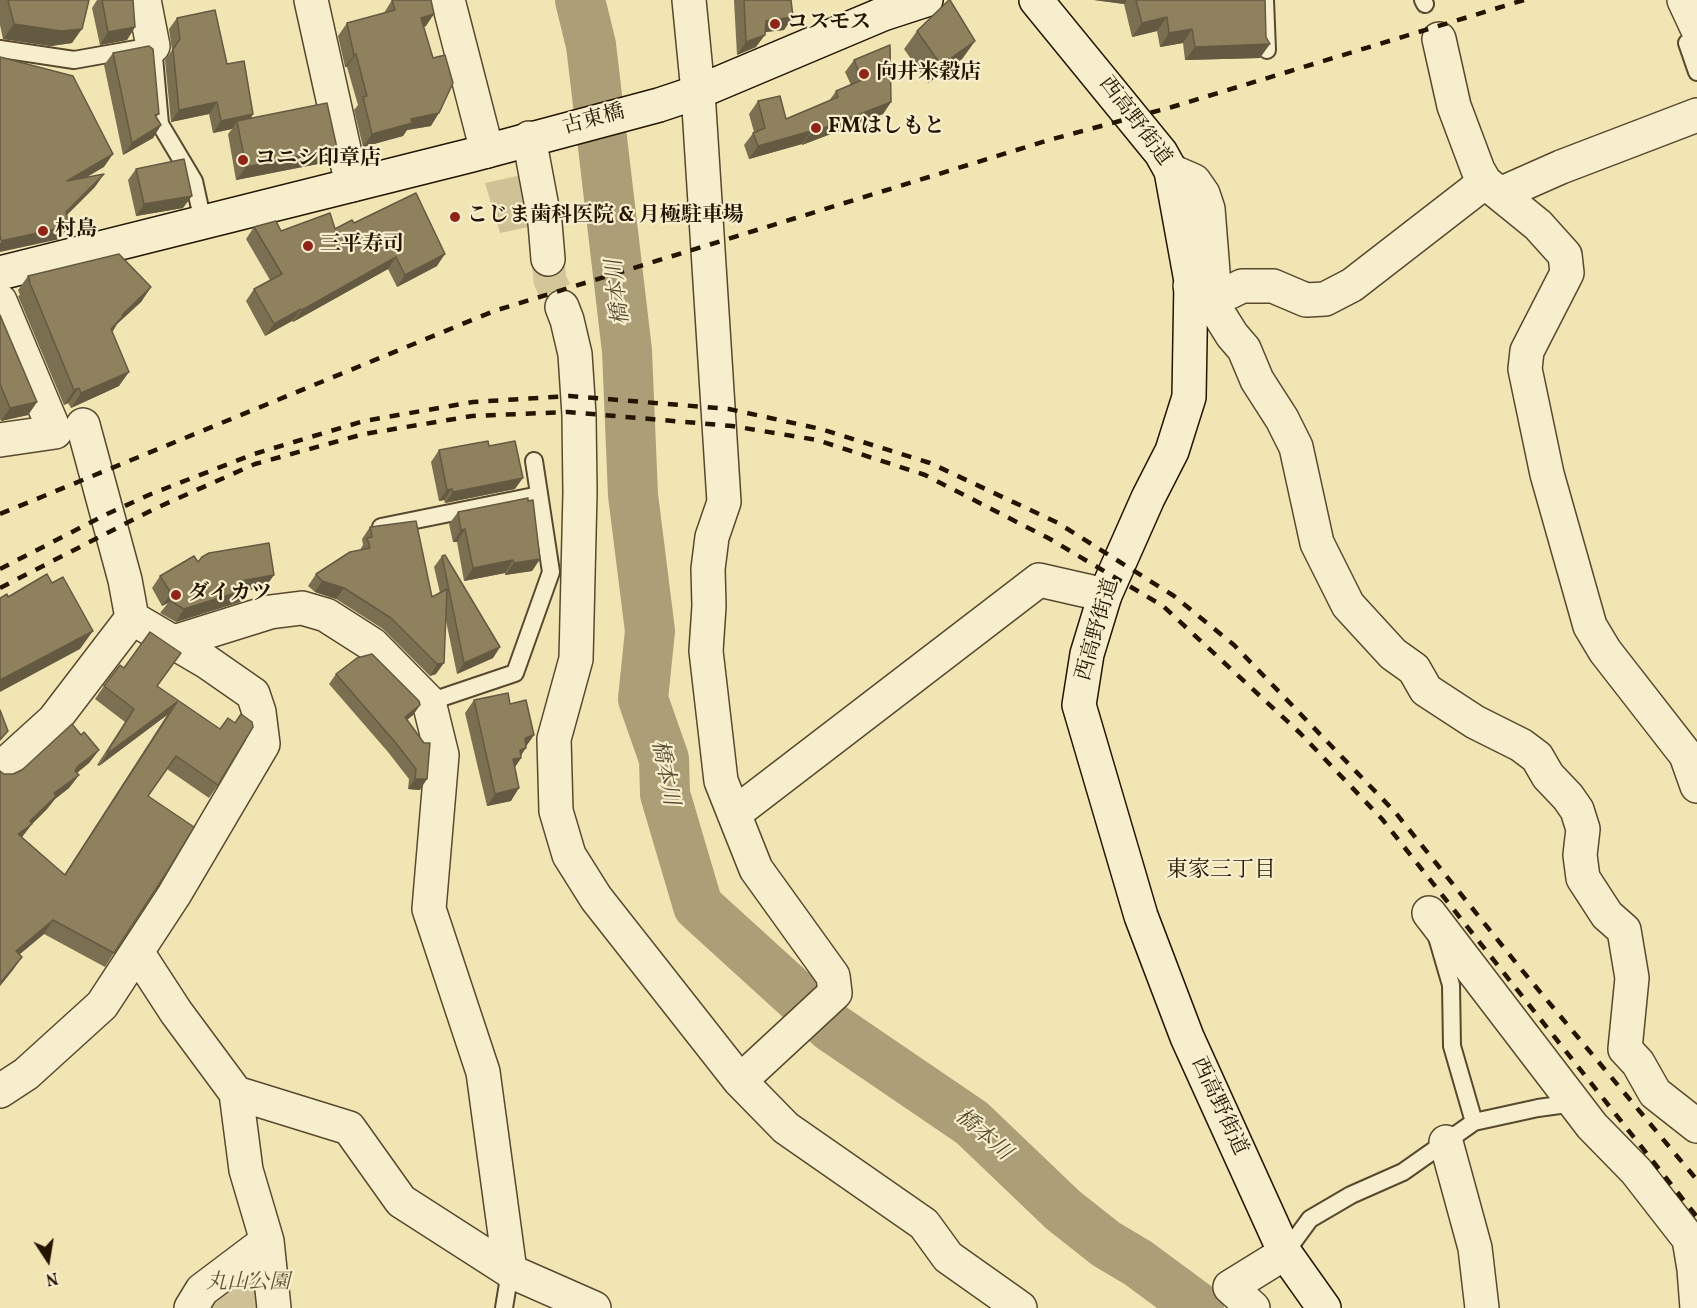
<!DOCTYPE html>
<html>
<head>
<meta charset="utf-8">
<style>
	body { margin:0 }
	#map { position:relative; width:1697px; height:1308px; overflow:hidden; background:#f2e5b4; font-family:Vollkorn,serif }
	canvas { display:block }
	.north { position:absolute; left:18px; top:1230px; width:60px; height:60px; -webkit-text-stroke:4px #f7eece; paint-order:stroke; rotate:168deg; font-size:16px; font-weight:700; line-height:24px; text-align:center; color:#241501 }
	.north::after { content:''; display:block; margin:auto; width:21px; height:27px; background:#241501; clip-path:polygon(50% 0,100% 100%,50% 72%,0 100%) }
</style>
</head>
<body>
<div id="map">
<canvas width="1697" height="1308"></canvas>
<div class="north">N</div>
</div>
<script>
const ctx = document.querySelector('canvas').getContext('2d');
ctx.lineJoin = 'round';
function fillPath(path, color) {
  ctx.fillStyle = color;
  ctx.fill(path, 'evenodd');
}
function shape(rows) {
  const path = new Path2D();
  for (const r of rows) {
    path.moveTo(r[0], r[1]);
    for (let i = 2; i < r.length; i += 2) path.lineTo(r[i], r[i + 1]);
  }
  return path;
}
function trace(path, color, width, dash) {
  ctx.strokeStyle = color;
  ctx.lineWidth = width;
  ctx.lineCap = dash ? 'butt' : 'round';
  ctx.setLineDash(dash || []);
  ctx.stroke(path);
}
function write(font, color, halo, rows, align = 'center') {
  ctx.font = font + ' Vollkorn,"Noto Serif JP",serif';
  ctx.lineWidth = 4.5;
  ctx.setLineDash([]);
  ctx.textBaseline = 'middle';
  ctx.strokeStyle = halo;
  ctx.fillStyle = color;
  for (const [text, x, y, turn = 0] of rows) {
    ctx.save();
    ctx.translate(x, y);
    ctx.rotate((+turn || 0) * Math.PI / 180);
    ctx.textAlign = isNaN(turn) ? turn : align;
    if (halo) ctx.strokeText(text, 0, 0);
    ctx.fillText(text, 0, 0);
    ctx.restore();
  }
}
const green = shape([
	[526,174,538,225,500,233,485,183],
	[267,1241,274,1308,192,1308]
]);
const river = shape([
	[580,0,591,45,627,351,633,495,650,631,643,699,664,759,665,794,698,906,831,1027,972,1123,1063,1210,1106,1244,1138,1263,1199,1308]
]);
const streetTunnel = shape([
	[548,259,550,280,562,307]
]);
const lane = shape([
	[1265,0,1267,50],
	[1423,0,1425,4],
	[1697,39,1687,43,1697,72],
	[0,49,74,60,153,46,160,124,194,181,203,222],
	[381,527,539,495],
	[429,702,515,673,551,572,534,461],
	[1437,937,1451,985,1452,1046,1474,1122,1538,1108,1574,1103],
	[1285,1253,1310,1219,1351,1195,1403,1172,1474,1122],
	[504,1308,510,1271]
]);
const street = shape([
	[144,0,153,46],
	[311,0,352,185],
	[448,0,487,151],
	[689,0,698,92,724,502,712,537,708,569,709,606,706,651,721,781,756,869,833,976,835,993,740,1081],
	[1684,0,1697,28],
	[1439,39,1454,106,1478,170,1485,182,1538,225,1565,255,1567,273,1527,351,1525,369,1547,474,1590,626,1605,651,1686,755,1697,786],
	[529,138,545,223,548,259],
	[1171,171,1194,181,1203,194,1208,209,1213,272,1207,295,1232,335,1244,349,1257,380,1282,419,1296,447,1317,543,1348,605,1393,654,1414,669,1426,690,1475,722,1521,745,1537,757,1548,776,1568,797,1577,810,1583,829,1580,855,1583,878,1607,915,1624,930,1632,978,1625,1049,1638,1063,1655,1093,1697,1126],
	[1500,194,1561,167,1697,115],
	[1190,286,1207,295,1230,292,1242,286,1273,286,1306,300,1325,299,1352,285,1485,182],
	[0,301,55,432,0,440],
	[562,307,567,320,575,354,579,415,580,493,576,659,554,739,556,811,569,855,596,898,740,1081,786,1128,924,1224,948,1257,1020,1308],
	[174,642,270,612,302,608,326,615,373,645,429,702,442,755,429,909,483,1072,510,1271,594,1308],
	[0,769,54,720,132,618,125,580,83,425],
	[734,814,1039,580,1105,595],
	[1429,913,1592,1126,1636,1171,1689,1239,1694,1269,1697,1308],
	[137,952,176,1012,236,1093,246,1170,267,1241,274,1308],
	[0,1091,26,1074,102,1005,174,895,263,744,259,712,253,694,207,662,132,618],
	[236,1093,349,1128,401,1201,510,1271],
	[1446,1142,1475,1248,1482,1308],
	[191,1308,202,1290,267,1241],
	[1253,1308,1230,1287,1285,1253]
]);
const secondary = shape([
	[1036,0,1161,153,1171,171,1191,281,1189,397,1172,451,1148,498,1105,595,1087,654,1079,705,1141,916,1187,1037,1285,1253,1324,1308],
	[0,273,472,155,659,105,698,92,883,14,926,0]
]);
const rail = shape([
	[0,514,494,311,1049,140,1172,107,1524,0],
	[0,569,107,514,151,494,254,454,364,421,473,402,570,396,729,409,821,429,930,463,1058,523,1174,596,1234,645,1395,812,1521,969,1697,1180],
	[0,588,154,509,255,464,364,434,472,416,568,412,732,426,817,440,925,475,1050,539,1163,606,1300,733,1382,819,1697,1217]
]);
const wall = shape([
	[0,0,89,0,72,43,51,46,3,39,0,25],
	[97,0,133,0,135,27,127,40,100,45,92,8],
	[392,0,426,26,424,27,431,126,407,130,403,136,363,147,354,110,358,105,347,67,345,67,338,36,347,23,384,13],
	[734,0,791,0,784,30,765,32,756,47,737,55],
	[1094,0,1265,0,1260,58,1185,60,1183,43,1160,47,1157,31,1132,37,1124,4],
	[177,18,227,64,253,114,251,118,328,162,236,180,228,134,232,129,213,133,209,114,171,122,165,60,172,50,169,29],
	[917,31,975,41,962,59,928,83,904,49],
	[113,53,159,114,156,117,161,125,153,138,123,155,104,65],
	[854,60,891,102,883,114,802,145,802,144,749,159,744,145,754,132,749,114,758,101,786,119,829,101,836,91,851,85,845,72],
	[136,169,183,208,136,216,128,180],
	[354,223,437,266,397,287,388,269,293,322,292,321,265,336,246,301,254,289,270,280,246,239,254,227,281,231,335,229],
	[28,276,151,287,141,302,117,324,112,332,119,386,71,408,68,403,64,405,18,296,20,295,18,290],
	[0,315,37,402,28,415,1,421,0,419],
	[489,446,515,489,445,503,444,500,439,501,431,462,439,450],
	[458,512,540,559,532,571,505,575,505,573,464,581,457,542,453,542,449,524],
	[370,527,432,597,440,593,434,567,442,556,500,647,493,658,457,674,446,621,436,674,430,676,383,629,336,599,315,592,308,586,316,574,360,550,363,545,362,539],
	[198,562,274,575,265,587,248,590,240,602,176,622,160,613,168,603,162,606,152,588,160,576],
	[124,668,157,686,218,785,209,798,167,769,148,796,114,953,105,967,44,934,19,954,22,957,0,986,0,771,4,774,13,774,81,735,99,750,89,763,77,773,79,775,69,788,55,799,47,809,32,824,22,837,64,875,167,715,99,766,97,765,125,722,95,699,104,686],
	[336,674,420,705,413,715,407,720,420,790,408,789,409,779,388,752,329,684],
	[474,700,510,704,534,735,526,746,521,756,521,758,515,767,511,801,487,806,465,713]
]);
const shadedWall = shape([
	[1094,0,1127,0,1124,4],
	[434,14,426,26,412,30,421,18],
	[793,17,784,30,757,33,766,21],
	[1167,17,1157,31,1132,37,1142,23],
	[14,24,82,29,72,43,51,46,3,39],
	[135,27,127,40,100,45,108,32],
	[1192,29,1183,43,1160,47,1169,33],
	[765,35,756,47,737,55,746,42],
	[975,41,962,59,928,83,941,65],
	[1270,44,1260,58,1185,60,1195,47],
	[356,54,347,67,345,67,354,55],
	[217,102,209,114,171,122,179,110],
	[891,102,883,114,802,145,811,133],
	[439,113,431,126,407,130,403,136,363,147,372,134,411,119],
	[253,114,245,126,237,121,232,129,213,133,221,121],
	[161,125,153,138,123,155,132,143],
	[811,131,802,144,749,159,758,146],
	[337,148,328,162,236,180,246,167],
	[113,154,104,167,58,194,67,181],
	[104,174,95,187,57,225,66,212],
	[192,196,183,208,136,216,144,204],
	[69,226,60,239,0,252,0,243,1,241],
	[445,254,437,266,397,287,405,275],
	[396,257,388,269,293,322,302,310],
	[151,287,141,302,117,324,113,331,100,344,122,315],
	[301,309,292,321,265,336,274,324],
	[129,372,119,386,71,408,81,393],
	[79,388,68,403,64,405,74,390],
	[37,402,28,415,1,421,10,408],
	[523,478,515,489,445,503,453,492],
	[452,489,444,500,439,501,447,490],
	[465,529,457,542,453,542,461,530],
	[540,559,532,571,505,575,514,563],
	[513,560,505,573,464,581,473,568],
	[274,575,265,587,248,590,240,602,176,622,184,609,240,581],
	[322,581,344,588,336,599,315,592],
	[177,590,168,603,162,606,171,593],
	[93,631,80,649,0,692,0,680],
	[500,647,493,658,457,674,464,663],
	[444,663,436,674,430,676,437,664],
	[177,702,167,715,99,766,108,753],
	[420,705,413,715,398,727,405,717],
	[534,735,525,748,525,738],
	[526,748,519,758,521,758,513,770,504,772,520,750],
	[99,750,89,763,68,780,78,766],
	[79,775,69,788,55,799,47,809,32,824,22,837,9,847,18,834,54,793],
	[415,779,427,779,420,790,408,789],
	[519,788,511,801,487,806,495,794],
	[53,920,44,934,7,965,16,951],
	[22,957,13,970,0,986,1,982]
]);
const building = shape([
	[8,0,89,0,82,29,61,31,14,24,8,0],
	[102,0,133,0,135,27,108,32,102,0],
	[392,0,431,0,434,14,421,18,433,58,445,55,453,83,439,113,411,119,412,123,372,134,363,97,367,96,356,54,354,55,347,23,395,10,392,0],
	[744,0,791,0,793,17,766,21,765,35,746,42,744,0],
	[949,0,950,0,975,41,941,65,917,31,949,0],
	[1136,0,1265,0,1266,37,1270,44,1195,47,1192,29,1169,33,1167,17,1142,23,1136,0],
	[215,10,227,64,244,61,253,114,221,121,217,102,179,110,173,49,180,39,177,18,215,10],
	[890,45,891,102,811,133,811,131,758,146,753,133,765,128,758,101,780,96,786,119,838,97,836,91,862,80,854,60,890,45],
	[149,46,153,49,159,114,155,115,161,125,132,143,113,53,149,46],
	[0,57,73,76,113,154,67,181,104,174,66,212,69,226,1,241,0,235,0,57],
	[327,103,337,148,246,167,237,121,327,103],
	[184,159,192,196,144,204,136,169,184,159],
	[416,193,445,254,405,275,396,257,302,310,301,309,274,324,254,289,282,274,254,227,276,221,281,231,330,213,335,229,352,220,354,223,416,193],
	[119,254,151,287,122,315,123,316,111,329,129,372,81,393,79,388,74,390,29,281,30,281,28,276,119,254],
	[0,315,37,402,10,408,0,384,0,315],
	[488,441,489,446,515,441,523,478,453,492,452,489,447,490,439,450,488,441],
	[528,498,528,501,533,500,540,559,514,563,513,560,473,568,465,529,461,530,458,512,528,498],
	[416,521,432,597,447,589,444,663,437,664,391,618,344,588,322,581,316,574,350,552,370,548,367,538,372,537,370,527,416,521],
	[269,543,274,575,240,581,248,589,184,609,169,600,177,590,171,593,160,576,194,556,198,562,202,557,209,553,269,543],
	[445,555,500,647,464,663,442,556,445,555],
	[47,574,52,583,63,577,93,631,0,680,0,598,7,594,8,597,47,574],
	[150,632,181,653,157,686,220,729,228,718,235,723,241,714,252,722,253,727,218,785,176,756,148,796,194,827,167,872,114,953,53,920,16,951,22,957,1,982,0,982,0,771,4,774,13,774,22,770,72,724,81,735,84,732,99,750,78,766,75,771,79,775,54,793,56,796,30,821,32,824,18,834,65,875,177,702,108,753,107,752,134,709,104,686,120,665,124,668,150,632],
	[372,654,419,701,420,705,405,717,424,743,430,743,427,779,415,779,416,769,395,742,336,674,357,658,372,654],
	[508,693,510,704,526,700,534,735,525,738,526,748,520,750,521,758,513,759,519,788,495,794,474,700,508,693],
	[0,710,8,731,0,740,0,710]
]);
const markers = [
	[775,24,6,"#8f2418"],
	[864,74,6,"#8f2418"],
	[816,128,6,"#8f2418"],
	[243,160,6,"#8f2418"],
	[455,217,6,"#8f2418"],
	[43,231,6,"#8f2418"],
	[308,246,6,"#8f2418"],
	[176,595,6,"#8f2418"]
];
const poiNames = [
	["コスモス",787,24],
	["向井米穀店",876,74],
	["FMはしもと",828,128],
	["コニシ印章店",255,160],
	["こじま歯科医院 & 月極駐車場",467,217],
	["村島",55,231],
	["三平寿司",320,246],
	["ダイカツ",188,595]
];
const streetNames = [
	["古東橋",594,121,-15],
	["西高野街道",1134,122,53],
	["西高野街道",1099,630,-74],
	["西高野街道",1218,1107,65]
];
const parkNames = [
	["丸山公園",248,1284]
];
const waterNames = [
	["橋本川",620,292,-97],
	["橋本川",663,773,79],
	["橋本川",982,1136,41]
];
const neighbourhoodNames = [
	["東家三丁目",1221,872]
];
fillPath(green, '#cfc296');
trace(river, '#ac9e77', 50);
trace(streetTunnel, '#d3c699', 33, [33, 16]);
trace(lane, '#58492e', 20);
trace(street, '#58492e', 36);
trace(secondary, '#241501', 36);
trace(lane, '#f7eece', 16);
trace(street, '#f7eece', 33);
trace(secondary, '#f7eece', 33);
trace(rail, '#241501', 4.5, [10, 10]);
fillPath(wall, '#7b6f51');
fillPath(shadedWall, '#645a42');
fillPath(building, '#8f815e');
trace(building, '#645a42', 1.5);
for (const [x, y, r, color] of markers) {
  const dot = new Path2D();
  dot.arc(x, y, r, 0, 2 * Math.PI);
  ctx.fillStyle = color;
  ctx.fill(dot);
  trace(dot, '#f7eece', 2);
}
write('bold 21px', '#241501', '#f7eece', poiNames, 'left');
write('21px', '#241501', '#f7eece', streetNames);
write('italic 21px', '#605235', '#f7eece', parkNames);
write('italic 22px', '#5a4c30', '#f7eece', waterNames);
write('22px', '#241501', '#f7eece', neighbourhoodNames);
</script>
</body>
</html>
